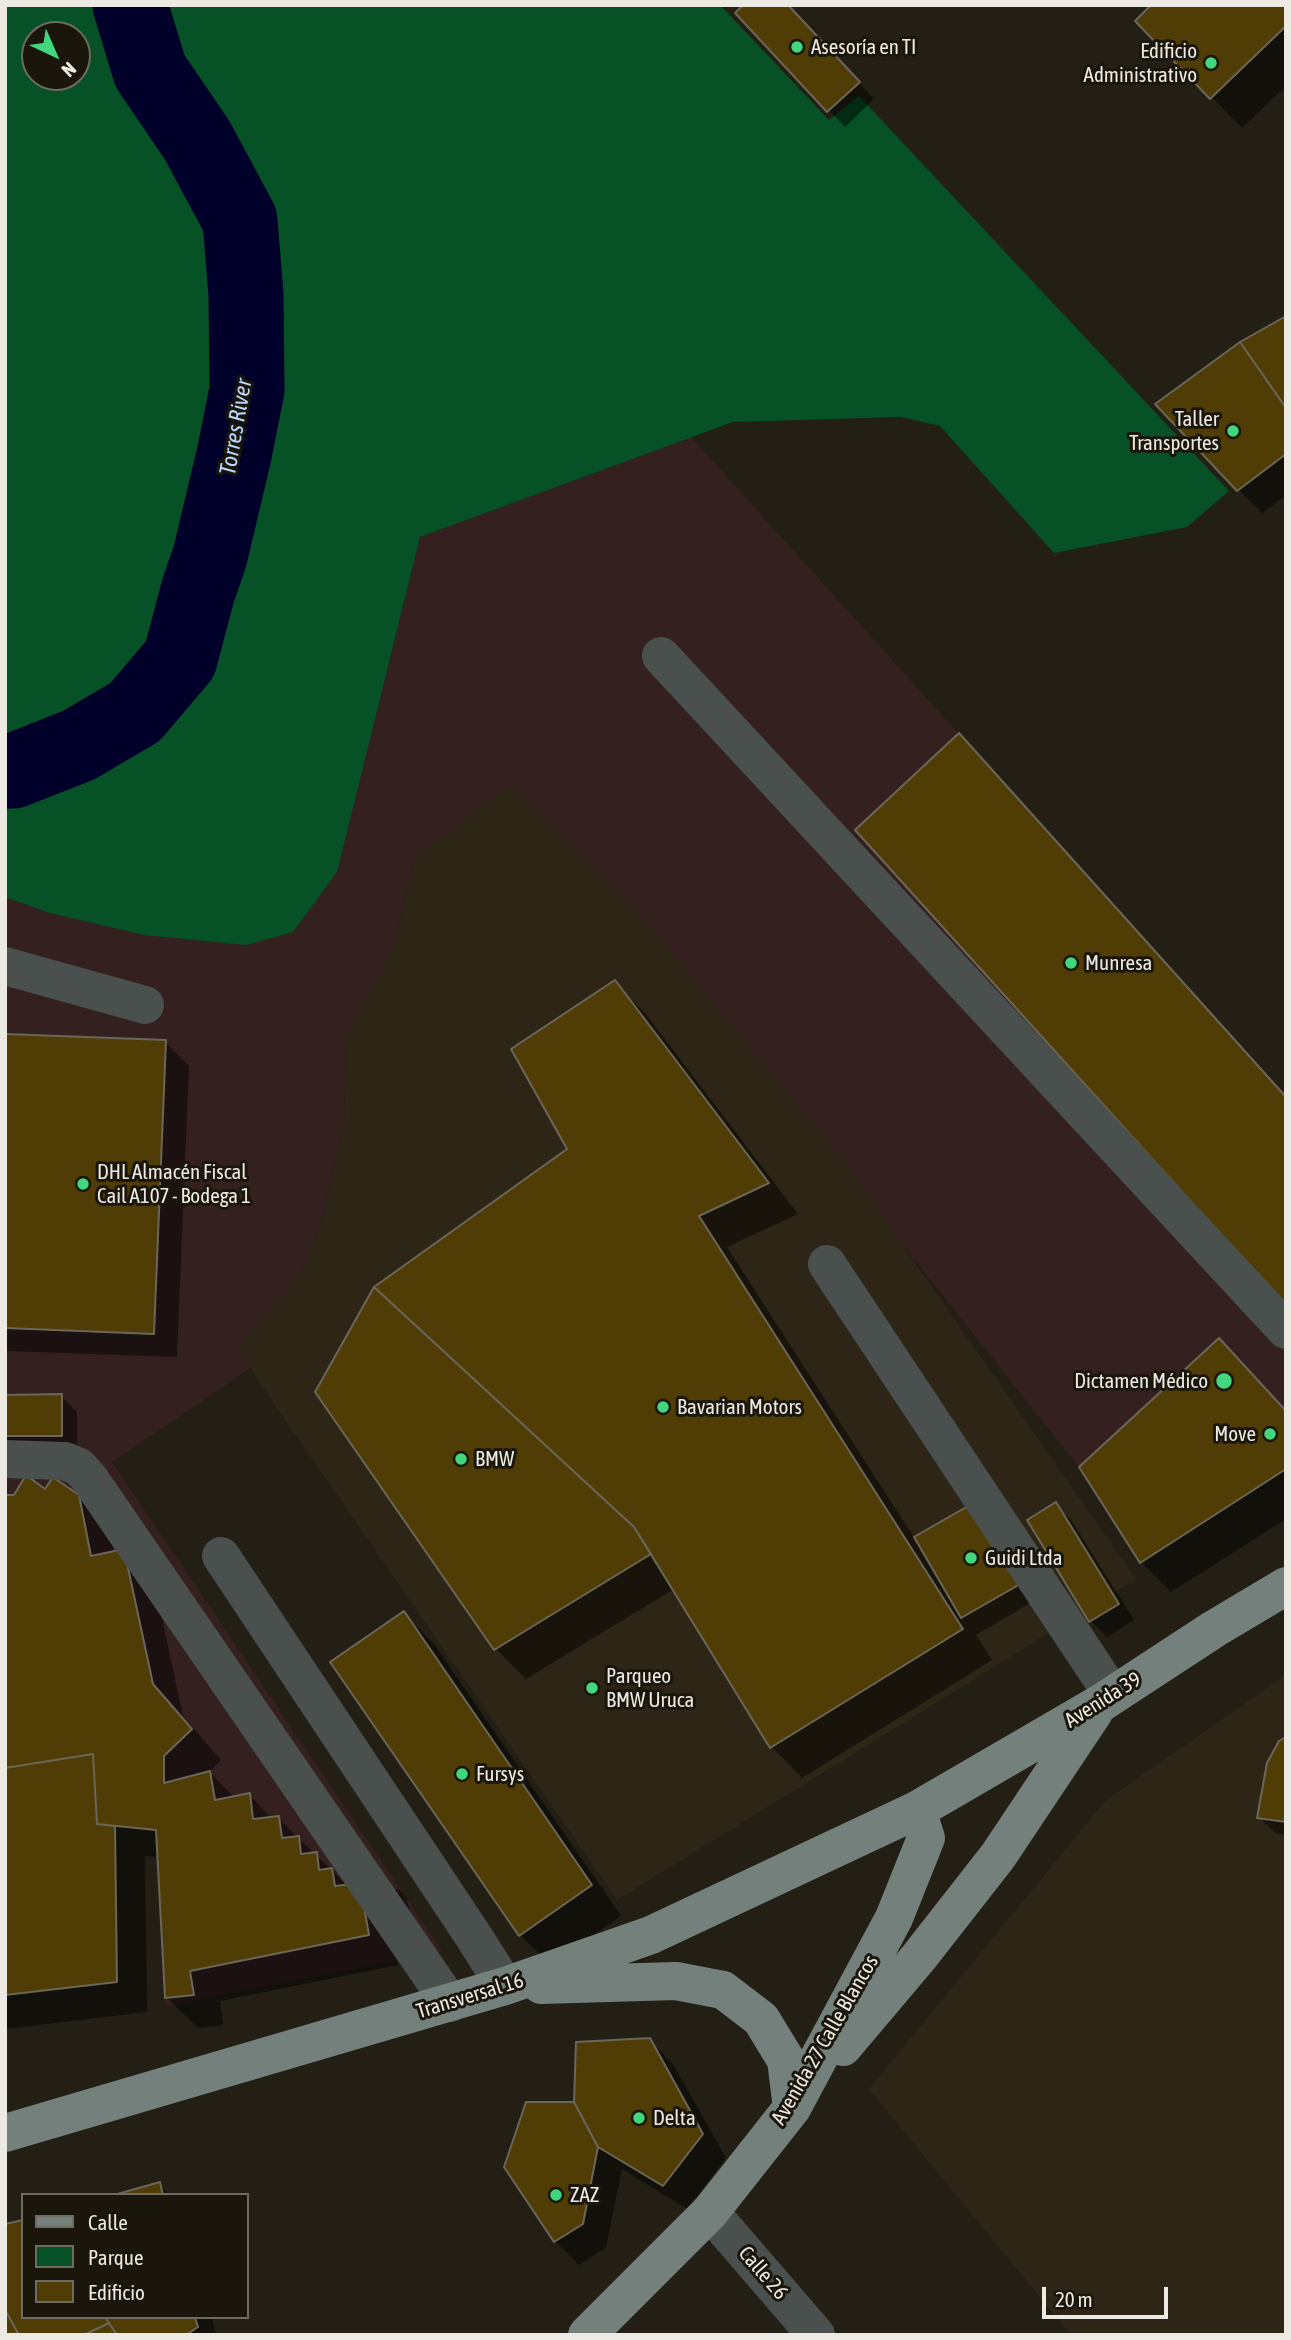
<!DOCTYPE html>
<html>
<head>
<meta charset="utf-8">
<style>
	body { margin:0 }
	#map { position:relative; width:1291px; height:2340px; overflow:hidden; background:#231f15; font-family:"Asap Condensed",sans-serif }
	canvas { display:block }
	.frame { position:absolute; inset:0; border:7px solid #edeae3; pointer-events:none }
	.legend { position:absolute; left:21px; top:2193px; width:228px; height:126px; box-sizing:border-box; background:#1a160c; border:2px solid #6e6b62; margin:0; padding:9px 12px; list-style:none; font-size:21px; color:#edeae3 }
	.legend li { display:flex; align-items:center; gap:14px; height:35px }
	.legend b { width:35px; border:2px solid #6e6b62 }
	.north { position:absolute; left:21px; top:21px; width:70px; height:70px; box-sizing:border-box; background:#1a160c; border:2px solid #6e6b62; border-radius:50%; rotate:136deg; font-size:19px; font-weight:700; line-height:28px; text-align:center; color:#edeae3 }
	.north::after { content:''; display:block; margin:auto; width:24px; height:32px; background:#42d77c; clip-path:polygon(50% 0,100% 100%,50% 72%,0 100%) }
	.scale { position:absolute; left:1042px; top:2287px; width:126px; height:32px; box-sizing:border-box; border:4px solid #edeae3; border-top:0; padding-left:9px; font-size:21px; line-height:24px; white-space:nowrap; color:#edeae3; -webkit-text-stroke:5px #1a160c; paint-order:stroke }
</style>
</head>
<body>
<div id="map">
<canvas width="1291" height="2340"></canvas>
<div class="frame"></div>
<ul class="legend">
<li><b style="height:9px;background:#73807b"></b>Calle</li>
<li><b style="height:19px;background:#065126"></b>Parque</li>
<li><b style="height:19px;background:#503d06"></b>Edificio</li>
</ul>
<div class="north">N</div>
<div class="scale">20 m</div>
</div>
<script>
const ctx = document.querySelector('canvas').getContext('2d');
ctx.lineJoin = 'round';
function fillPath(path, color) {
  ctx.fillStyle = color;
  ctx.fill(path, 'evenodd');
}
function shape(rows) {
  const path = new Path2D();
  for (const r of rows) {
    path.moveTo(r[0], r[1]);
    for (let i = 2; i < r.length; i += 2) path.lineTo(r[i], r[i + 1]);
  }
  return path;
}
function trace(path, color, width, dash) {
  ctx.strokeStyle = color;
  ctx.lineWidth = width;
  ctx.lineCap = dash ? 'butt' : 'round';
  ctx.setLineDash(dash || []);
  ctx.stroke(path);
}
function write(font, color, halo, rows, align = 'center') {
  ctx.font = font + ' "Asap Condensed",sans-serif';
  ctx.lineWidth = 6;
  ctx.setLineDash([]);
  ctx.textBaseline = 'middle';
  ctx.strokeStyle = halo;
  ctx.fillStyle = color;
  for (const [text, x, y, turn = 0] of rows) {
    ctx.save();
    ctx.translate(x, y);
    ctx.rotate((+turn || 0) * Math.PI / 180);
    ctx.textAlign = isNaN(turn) ? turn : align;
    if (halo) ctx.strokeText(text, 0, 0);
    ctx.fillText(text, 0, 0);
    ctx.restore();
  }
}
const commercial = shape([
	[691,437,1286,1097,1286,1469,1140,1563,1079,1467,629,901,414,859,393,949,346,1038,344,1122,322,1218,302,1272,238,1347,252,1367,112,1462,442,1951,166,2006,156,1831,97,1824,5,1768,5,793,388,666,420,537]
]);
const built = shape([
	[511,785,629,901,839,1154,1136,1579,617,1900,261,1385,238,1347,302,1272,322,1218,344,1122,346,1038,393,949,414,859],
	[1286,1675,1286,2335,1071,2335,869,2089,1106,1800]
]);
const green = shape([
	[5,5,720,5,829,120,859,96,1229,491,1187,527,1054,553,940,426,901,417,733,422,420,537,337,872,293,932,246,945,144,935,50,913,5,897],
	[35,35,77,35,77,77,35,77]
]);
const shadow = shape([
	[787,5,874,99,845,127,737,13],
	[1286,5,1286,86,1242,128,1137,21],
	[1286,318,1286,495,1262,513,1238,489],
	[959,736,989,766,1286,1096,1286,1304],
	[614,983,645,1013,798,1214,727,1247,915,1539,982,1500,1044,1595,976,1635,992,1660,802,1778,772,1747,674,1589,526,1679,496,1649,569,1150],
	[5,1036,165,1042,189,1066,177,1357,5,1351],
	[1219,1340,1286,1411,1286,1519,1171,1592,1141,1562],
	[5,1396,61,1396,77,1412,77,1451,5,1451],
	[45,1491,78,1496,108,1527,114,1553,154,1581,183,1716,221,1760,209,1772,235,1798,249,1795,273,1819,278,1818,348,1886,370,1895,399,1889,406,1897,414,1924,392,1929,398,1965,220,2001,223,2025,198,2028,167,1998,160,1857,145,1856,147,2012,5,2029,5,1496],
	[1055,1504,1071,1520,1134,1620,1107,1637,1091,1621],
	[404,1614,434,1644,621,1916,551,1965,520,1935],
	[1286,1739,1286,1835,1275,1833,1259,1817],
	[649,2040,673,2064,726,2158,687,2209,622,2169,606,2247,579,2265,555,2241,576,2103],
	[159,2184,170,2195,121,2195],
	[23,2317,212,2317,216,2335,5,2335]
]);
const river = shape([
	[5,771,13,771,79,745,135,712,180,659,198,591,210,556,234,455,247,390,246,295,240,220,197,140,150,71,130,5]
]);
const building = shape([
	[743,5,788,5,860,82,827,112,735,13,743,5],
	[1151,5,1286,5,1286,26,1210,99,1135,21,1151,5],
	[1286,316,1286,408,1240,342,1286,316],
	[1240,342,1286,408,1286,454,1237,491,1155,404,1240,342],
	[959,733,1286,1097,1286,1307,855,830,959,733],
	[615,980,769,1183,699,1216,963,1629,770,1748,634,1527,374,1287,567,1149,511,1049,615,980],
	[5,1034,166,1040,154,1334,5,1328,5,1034],
	[374,1287,634,1527,651,1554,494,1650,315,1392,374,1287],
	[1219,1338,1286,1411,1286,1469,1140,1563,1079,1467,1219,1338],
	[62,1394,62,1436,5,1436,5,1395,62,1394],
	[26,1475,45,1489,53,1477,79,1495,91,1556,124,1549,153,1684,192,1729,164,1756,164,1783,210,1771,215,1800,250,1793,253,1819,279,1816,282,1838,299,1836,301,1854,317,1852,319,1870,332,1868,335,1886,360,1883,369,1935,190,1971,194,1995,165,1998,156,1830,97,1824,93,1754,5,1768,5,1495,14,1495,26,1475],
	[982,1498,1029,1579,961,1618,914,1537,982,1498],
	[1056,1502,1119,1604,1089,1622,1027,1520,1056,1502],
	[404,1611,592,1885,519,1936,330,1662,404,1611],
	[1286,1737,1286,1822,1257,1818,1267,1763,1279,1741,1286,1737],
	[93,1754,97,1824,115,1826,117,1982,5,1995,5,1768,93,1754],
	[650,2038,703,2134,663,2186,598,2147,574,2102,576,2042,650,2038],
	[526,2102,574,2102,598,2147,583,2224,554,2242,504,2167,526,2102],
	[160,2182,163,2195,114,2195,160,2182],
	[23,2220,23,2317,105,2317,109,2323,84,2335,19,2335,5,2310,5,2224,23,2220],
	[5,2310,19,2335,5,2335,5,2310],
	[105,2317,195,2317,198,2327,186,2335,117,2335,105,2317],
	[109,2323,117,2335,84,2335,109,2323]
]);
const minor = shape([
	[661,656,1286,1330],
	[5,966,145,1005],
	[827,1264,1112,1694],
	[5,1459,65,1461,79,1467,89,1478,450,2003],
	[221,1556,474,1937,505,1986],
	[710,2212,816,2335]
]);
const major = shape([
	[541,1985,676,1981,723,1990,761,2019,786,2060,792,2108],
	[843,2047,919,1957,998,1856,1094,1712],
	[5,2133,505,1986,651,1935,917,1810,1101,1703,1214,1629,1286,1586],
	[587,2335,710,2212,792,2108,894,1918,926,1838,917,1810]
]);
const markers = [
	[797,47,7,"#42d77c"],
	[1211,63,7,"#42d77c"],
	[1233,431,7,"#42d77c"],
	[1071,963,7,"#42d77c"],
	[83,1184,7,"#42d77c"],
	[1224,1381,9,"#42d77c"],
	[663,1407,7,"#42d77c"],
	[1270,1434,7,"#42d77c"],
	[461,1459,7,"#42d77c"],
	[971,1558,7,"#42d77c"],
	[592,1688,7,"#42d77c"],
	[462,1774,7,"#42d77c"],
	[639,2118,7,"#42d77c"],
	[556,2195,7,"#42d77c"]
];
const poiNames = [
	["Asesoría en TI",811,47],
	["Edificio",1197,51,"right"],
	["Administrativo",1197,75,"right"],
	["Taller",1219,419,"right"],
	["Transportes",1219,443,"right"],
	["Munresa",1085,963],
	["DHL Almacén Fiscal",97,1172],
	["Cail A107 - Bodega 1",97,1196],
	["Dictamen Médico",1208,1381,"right"],
	["Bavarian Motors",677,1407],
	["Move",1256,1434,"right"],
	["BMW",475,1459],
	["Guidi Ltda",985,1558],
	["Parqueo",606,1676],
	["BMW Uruca",606,1700],
	["Fursys",476,1774],
	["Delta",653,2118],
	["ZAZ",570,2195]
];
const streetNames = [
	["Avenida 39",1103,1700,-32],
	["Transversal 16",470,1996,-17],
	["Avenida 27 Calle Blancos",825,2040,-60],
	["Calle 26",763,2273,49]
];
const waterNames = [
	["Torres River",236,427,-80]
];
fillPath(commercial, '#34211f');
fillPath(built, '#2d2616');
fillPath(green, '#065126');
fillPath(shadow, '#0007');
trace(river, '#00002b', 75);
fillPath(building, '#503d06');
trace(building, '#6b665a', 2);
trace(minor, '#49504d', 38);
trace(major, '#73807b', 38);
for (const [x, y, r, color] of markers) {
  const dot = new Path2D();
  dot.arc(x, y, r, 0, 2 * Math.PI);
  ctx.fillStyle = color;
  ctx.fill(dot);
  trace(dot, '#1a160c', 2.5);
}
write('21px', '#edeae3', '#1a160c', poiNames, 'left');
write('21px', '#edeae3', '#1a160c', streetNames);
write('italic 23px', '#bcd8fe', '#1a160c', waterNames);
</script>
</body>
</html>
